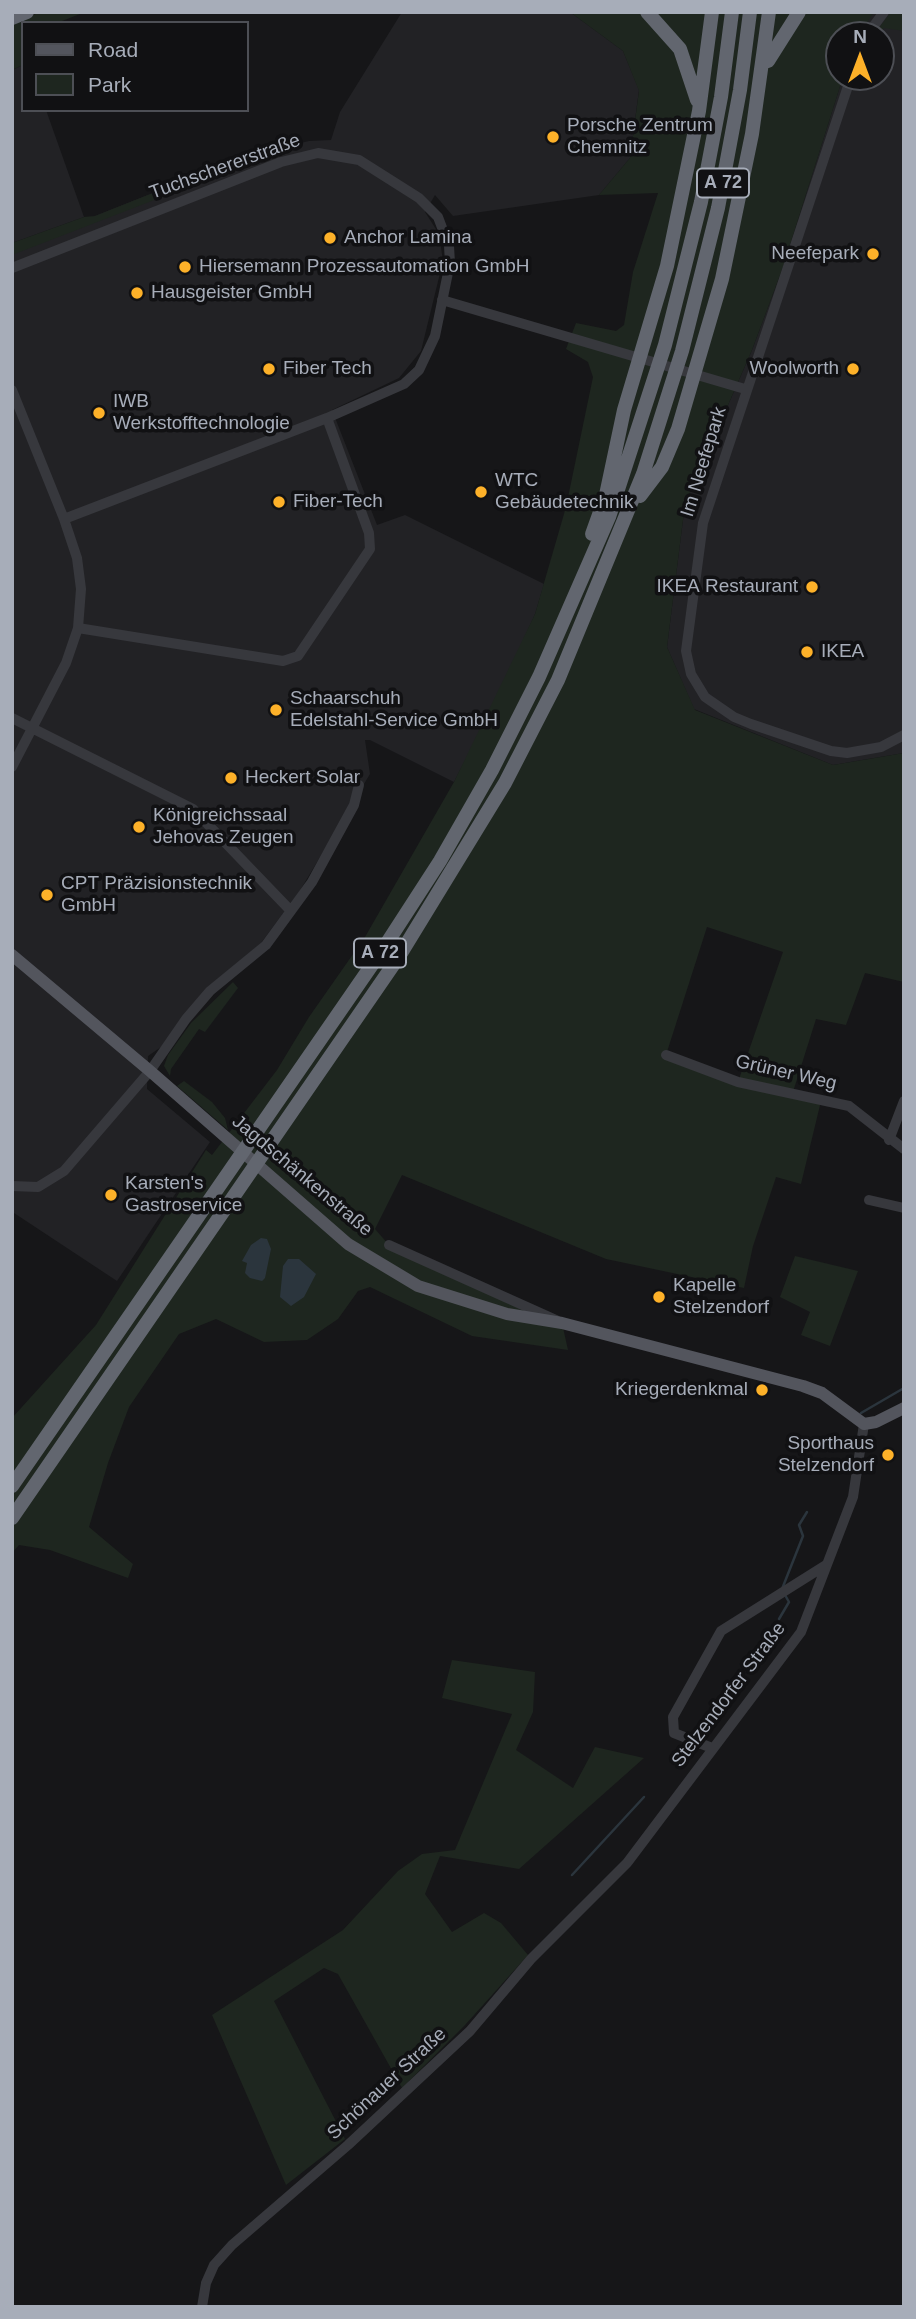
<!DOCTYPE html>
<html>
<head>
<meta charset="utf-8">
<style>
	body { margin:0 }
	#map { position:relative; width:916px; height:2319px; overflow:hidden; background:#161618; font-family:Arial,sans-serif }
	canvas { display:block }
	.frame { position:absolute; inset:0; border:14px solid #a7adb9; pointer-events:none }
	.legend { position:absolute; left:21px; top:21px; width:228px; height:91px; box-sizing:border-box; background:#111113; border:2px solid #4d4f55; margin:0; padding:9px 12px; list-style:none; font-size:21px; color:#a7adb9 }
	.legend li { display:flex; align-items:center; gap:14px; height:35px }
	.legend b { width:35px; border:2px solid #4d4f55 }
	.north { position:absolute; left:825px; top:21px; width:70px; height:70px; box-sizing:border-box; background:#111113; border:2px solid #4d4f55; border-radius:50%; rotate:0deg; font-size:19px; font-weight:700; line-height:28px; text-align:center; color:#a7adb9 }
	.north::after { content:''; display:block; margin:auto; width:24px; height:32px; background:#fdb129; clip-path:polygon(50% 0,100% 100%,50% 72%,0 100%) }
</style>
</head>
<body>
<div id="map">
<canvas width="916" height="2319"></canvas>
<div class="frame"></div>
<ul class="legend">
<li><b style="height:9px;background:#53555d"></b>Road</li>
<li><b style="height:19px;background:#1e261f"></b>Park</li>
</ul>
<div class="north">N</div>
</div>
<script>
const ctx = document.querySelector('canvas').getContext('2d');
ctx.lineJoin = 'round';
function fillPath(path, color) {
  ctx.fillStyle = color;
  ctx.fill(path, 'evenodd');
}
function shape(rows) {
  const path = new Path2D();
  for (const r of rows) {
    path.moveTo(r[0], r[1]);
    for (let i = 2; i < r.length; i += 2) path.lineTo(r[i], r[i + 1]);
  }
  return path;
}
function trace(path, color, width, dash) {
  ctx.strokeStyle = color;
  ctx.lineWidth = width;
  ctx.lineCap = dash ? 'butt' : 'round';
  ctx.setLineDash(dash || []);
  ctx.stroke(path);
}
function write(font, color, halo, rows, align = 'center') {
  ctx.font = font + ' Arial,sans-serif';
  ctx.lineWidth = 7;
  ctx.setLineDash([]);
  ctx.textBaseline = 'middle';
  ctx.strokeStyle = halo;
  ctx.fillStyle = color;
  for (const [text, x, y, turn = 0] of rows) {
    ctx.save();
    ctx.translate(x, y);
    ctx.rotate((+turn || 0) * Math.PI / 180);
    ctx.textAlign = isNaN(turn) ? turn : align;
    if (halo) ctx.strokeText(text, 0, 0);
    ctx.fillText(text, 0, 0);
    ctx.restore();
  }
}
const built = shape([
	[402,12,570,12,623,51,639,90,630,158,599,195,453,216,435,195,425,212,439,234,443,261,421,351,399,378,332,410,377,525,405,515,544,584,535,614,497,699,454,782,370,740,365,740,370,774,299,892,261,943,207,988,161,1047,148,1056,147,1089,210,1142,117,1281,14,1213,12,1215,12,249,246,156,309,141,331,140,340,112],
	[869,12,904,12,904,753,833,765,694,709,667,647,685,504,752,350,783,267,843,77,881,77,881,35,859,35],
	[23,65,23,110,46,110,84,217,12,243,12,70]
]);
const green = shape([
	[41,12,85,12,57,23,23,23,23,65,12,70,12,23],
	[570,12,874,12,859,35,839,35,839,77,843,77,783,267,752,350,685,504,667,647,695,710,833,765,904,753,904,982,865,973,846,1025,816,1019,792,1095,821,1101,801,1184,776,1177,753,1246,744,1288,606,1259,402,1175,375,1229,389,1245,562,1323,568,1350,472,1336,370,1287,358,1291,338,1319,307,1340,264,1342,216,1319,179,1334,129,1407,108,1463,89,1527,133,1564,128,1578,50,1550,19,1545,12,1553,12,1418,96,1325,206,1150,212,1155,277,1070,309,1017,365,937,454,782,535,614,566,507,593,377,588,362,566,349,576,323,616,331,624,325,633,272,658,193,599,195,630,158,639,91,623,51],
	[707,927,783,952,738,1082,666,1055],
	[891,12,904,12,904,31,884,28,878,35,875,33],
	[280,149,237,168,12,255,12,243,84,217,95,216,246,156],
	[233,982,238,988,205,1032,199,1029,171,1069,170,1076,164,1066,168,1055,191,1023],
	[184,1081,212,1102,225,1118,228,1130,177,1086],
	[795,1256,858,1271,830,1346,801,1335,810,1312,780,1297],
	[452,1660,535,1672,533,1712,516,1750,573,1788,595,1747,644,1758,519,1869,440,1856,425,1894,452,1932,484,1913,501,1923,528,1955,465,2025,402,2088,338,1974,324,1968,274,2001,345,2139,286,2185,212,2015,343,1930,398,1871,422,1854,455,1850,512,1714,442,1698]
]);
const water = shape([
	[261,1238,267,1239,271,1249,265,1278,262,1281,250,1278,245,1273,247,1263,242,1261,251,1245],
	[288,1259,299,1259,316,1274,304,1297,291,1306,280,1297,283,1266]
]);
const stream = shape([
	[861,1413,904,1388],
	[782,1589,803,1536,799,1525,807,1512],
	[779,1619,789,1602,785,1595],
	[572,1875,644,1797]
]);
const minor = shape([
	[867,35,884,12],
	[851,77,703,523,686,651,691,674,705,697,734,717,751,724,831,751,847,753,881,747,904,735],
	[12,268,281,162,318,153,359,160,419,198,438,217,449,246,450,263,435,336,419,370,404,384,327,418,64,519],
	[442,300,745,389],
	[12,390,64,519,77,558,81,589,78,628,66,663,12,767],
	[78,628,283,661,298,656,370,549,369,533,327,418],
	[12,718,193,809,290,910],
	[666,1055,738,1082,849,1106,904,1149],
	[889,1140,904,1101],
	[12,1186,38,1187,64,1171,150,1071,186,1019,210,991,266,945,312,882,354,805,359,785],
	[869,1200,904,1208],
	[389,1245,556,1320],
	[712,1748,674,1733,673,1717,721,1631,826,1565],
	[202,2307,206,2283,214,2265,232,2245,348,2145,470,2031,531,1959,627,1863,801,1632,853,1497,864,1424]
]);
const major = shape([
	[12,955,150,1071,348,1244,418,1286,507,1314,562,1323,803,1386,822,1393,864,1424,876,1422,904,1408]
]);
const highway = shape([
	[647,12,680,49,697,100],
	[12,18,27,12],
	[768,61,799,12],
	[640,496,662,467,678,429,722,279,752,134,769,12],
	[592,534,606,495,624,410,667,266,699,111,712,12],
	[12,1486,385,946,440,861,492,770,539,677,609,517,665,345,701,202,721,97,732,12],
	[12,1518,398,958,505,783,558,680,643,474,682,351,718,208,740,90,750,12]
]);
const markers = [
	[553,137,7,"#fdb129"],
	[330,238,7,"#fdb129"],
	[873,254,7,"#fdb129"],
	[185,267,7,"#fdb129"],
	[137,293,7,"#fdb129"],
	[269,369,7,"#fdb129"],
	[853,369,7,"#fdb129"],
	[99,413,7,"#fdb129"],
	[481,492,7,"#fdb129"],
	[279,502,7,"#fdb129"],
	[812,587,7,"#fdb129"],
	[807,652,7,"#fdb129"],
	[276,710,7,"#fdb129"],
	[231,778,7,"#fdb129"],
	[139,827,7,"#fdb129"],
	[47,895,7,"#fdb129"],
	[111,1195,7,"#fdb129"],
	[659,1297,7,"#fdb129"],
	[762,1390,7,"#fdb129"],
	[888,1455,7,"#fdb129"]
];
const shields = [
	[723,183,52],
	[380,953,52]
];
const shieldNames = [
	["A 72",723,183],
	["A 72",380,953]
];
const poiNames = [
	["Porsche Zentrum",567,126],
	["Chemnitz",567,148],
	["Anchor Lamina",344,238],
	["Neefepark",859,254,"right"],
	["Hiersemann Prozessautomation GmbH",199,267],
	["Hausgeister GmbH",151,293],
	["Fiber Tech",283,369],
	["Woolworth",839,369,"right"],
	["IWB",113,402],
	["Werkstofftechnologie",113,424],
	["WTC",495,481],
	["Gebäudetechnik",495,503],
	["Fiber-Tech",293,502],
	["IKEA Restaurant",798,587,"right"],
	["IKEA",821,652],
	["Schaarschuh",290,699],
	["Edelstahl-Service GmbH",290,721],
	["Heckert Solar",245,778],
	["Königreichssaal",153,816],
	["Jehovas Zeugen",153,838],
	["CPT Präzisionstechnik",61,884],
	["GmbH",61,906],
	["Karsten's",125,1184],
	["Gastroservice",125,1206],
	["Kapelle",673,1286],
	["Stelzendorf",673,1308],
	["Kriegerdenkmal",748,1390,"right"],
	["Sporthaus",874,1444,"right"],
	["Stelzendorf",874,1466,"right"]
];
const streetNames = [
	["Tuchschererstraße",225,167,-20],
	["Im Neefepark",704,462,-73],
	["Grüner Weg",786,1073,13],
	["Jagdschänkenstraße",302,1176,40],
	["Stelzendorfer Straße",729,1695,-53],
	["Schönauer Straße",387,2084,-43]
];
fillPath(built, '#222225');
fillPath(green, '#1e261f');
fillPath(water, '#2b353d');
trace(stream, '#2b353d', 2.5);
trace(minor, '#37383d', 10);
trace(major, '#53555d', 12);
trace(highway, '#62666f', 14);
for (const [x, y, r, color] of markers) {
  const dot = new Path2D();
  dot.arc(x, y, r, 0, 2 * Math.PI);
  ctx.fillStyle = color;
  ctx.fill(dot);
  trace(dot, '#111113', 2.5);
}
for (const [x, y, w] of shields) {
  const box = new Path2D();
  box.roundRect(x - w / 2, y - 14.5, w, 29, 5);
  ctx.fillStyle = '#111113';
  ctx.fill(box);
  trace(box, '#a7adb9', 2);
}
write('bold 18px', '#a7adb9', null, shieldNames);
write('19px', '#a7adb9', '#111113', poiNames, 'left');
write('19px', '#a7adb9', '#111113', streetNames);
</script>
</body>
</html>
